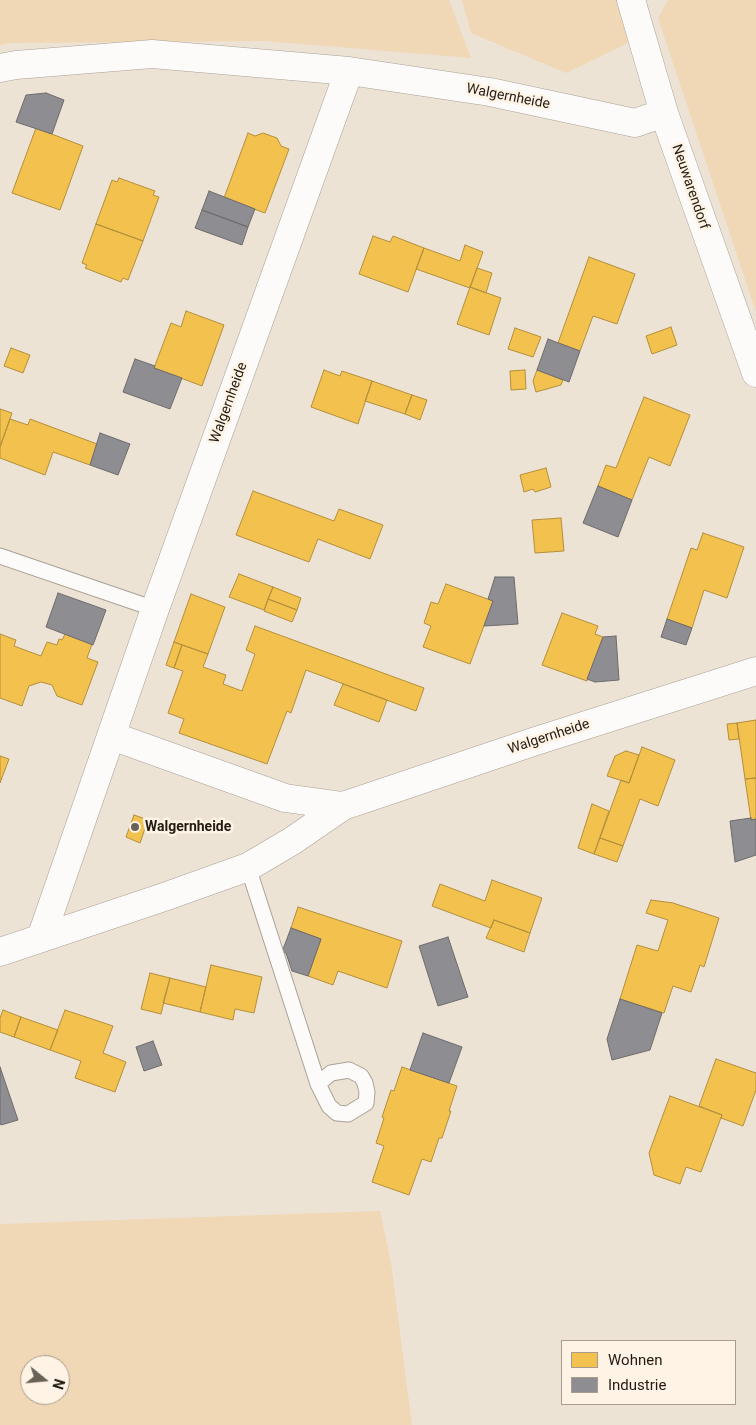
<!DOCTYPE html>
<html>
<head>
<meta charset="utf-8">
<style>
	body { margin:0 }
	#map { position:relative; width:756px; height:1425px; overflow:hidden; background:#ede3d5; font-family:Roboto,sans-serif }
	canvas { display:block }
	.legend { position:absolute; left:561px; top:1340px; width:175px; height:65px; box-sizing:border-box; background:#fef3e4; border:1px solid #a69d90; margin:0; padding:6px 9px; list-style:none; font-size:15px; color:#211b12 }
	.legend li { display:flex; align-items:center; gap:10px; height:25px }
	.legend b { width:25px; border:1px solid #a69d90 }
	.north { position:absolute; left:20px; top:1355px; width:50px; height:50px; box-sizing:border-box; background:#fef3e4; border:1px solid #a69d90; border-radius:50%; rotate:107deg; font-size:14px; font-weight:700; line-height:20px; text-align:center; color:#211b12 }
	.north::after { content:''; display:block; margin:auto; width:18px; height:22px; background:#686156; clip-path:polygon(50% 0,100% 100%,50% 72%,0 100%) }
</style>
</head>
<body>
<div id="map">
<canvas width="756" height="1425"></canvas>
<ul class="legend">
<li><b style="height:14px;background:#f2c14e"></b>Wohnen</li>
<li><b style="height:14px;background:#8d8d92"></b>Industrie</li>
</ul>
<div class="north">N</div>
</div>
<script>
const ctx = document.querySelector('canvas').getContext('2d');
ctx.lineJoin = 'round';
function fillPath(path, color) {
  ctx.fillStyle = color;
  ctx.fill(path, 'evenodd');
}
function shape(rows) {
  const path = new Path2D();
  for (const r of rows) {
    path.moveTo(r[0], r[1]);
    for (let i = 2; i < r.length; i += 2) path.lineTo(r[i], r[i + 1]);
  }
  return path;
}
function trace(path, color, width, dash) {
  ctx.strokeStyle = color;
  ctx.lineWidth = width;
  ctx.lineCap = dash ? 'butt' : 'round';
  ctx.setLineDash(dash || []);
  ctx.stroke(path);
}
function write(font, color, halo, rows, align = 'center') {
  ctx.font = font + ' Roboto,sans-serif';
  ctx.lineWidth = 5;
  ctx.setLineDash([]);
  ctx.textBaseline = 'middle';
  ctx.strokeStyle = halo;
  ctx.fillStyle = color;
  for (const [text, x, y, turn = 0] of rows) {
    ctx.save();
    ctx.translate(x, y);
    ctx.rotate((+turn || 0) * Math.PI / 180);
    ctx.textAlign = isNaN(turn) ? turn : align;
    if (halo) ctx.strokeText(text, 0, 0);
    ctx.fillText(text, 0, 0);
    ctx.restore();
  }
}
const green = shape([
	[0,0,449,0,471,58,266,41,10,43,0,45],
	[462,0,617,0,628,43,566,73,471,33],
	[668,0,756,0,756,312,658,18],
	[380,1211,391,1263,412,1425,0,1425,0,1224],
	[30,1365,60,1365,60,1395,30,1395]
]);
const homes = shape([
	[36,128,83,146,60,210,12,193,36,128],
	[248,133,255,136,263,133,277,138,281,146,289,149,265,213,224,198,248,133],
	[119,178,155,191,153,195,159,197,143,241,96,224,112,180,117,182,119,178],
	[96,224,143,241,128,280,123,278,121,282,85,268,87,265,82,263,96,224],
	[373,236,390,242,393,236,424,248,408,292,359,274,373,236],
	[465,245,483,252,470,288,416,269,424,248,460,261,465,245],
	[589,257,635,274,617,324,593,316,580,351,558,343,589,257],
	[477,268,492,273,486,293,470,287,477,268],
	[470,287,501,298,489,335,457,324,470,287],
	[186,311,224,325,202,386,154,368,171,323,181,327,186,311],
	[671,327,677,345,652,354,646,336,671,327],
	[515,328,541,337,533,357,508,349,515,328],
	[11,348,30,355,23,373,4,366,11,348],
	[324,370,340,376,342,371,372,381,358,424,311,407,324,370],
	[525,370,526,389,511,390,510,371,525,370],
	[537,370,563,380,561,385,536,392,533,381,537,370],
	[372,381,412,395,405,414,365,401,372,381],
	[412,395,427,400,420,420,405,414,412,395],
	[644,397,690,415,670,466,649,457,632,500,598,486,606,465,616,468,644,397],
	[0,409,12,413,0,447,0,409],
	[10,419,28,425,30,419,97,444,90,465,53,452,45,475,0,458,0,447,10,419],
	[546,468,551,487,535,492,533,489,524,492,520,475,546,468],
	[253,491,334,521,339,509,383,525,370,559,318,539,309,562,236,535,253,491],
	[561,518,564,551,535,553,532,520,561,518],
	[703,533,744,547,727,598,704,590,692,628,667,619,691,548,697,550,703,533],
	[239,574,273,587,264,610,229,597,239,574],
	[446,584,493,601,470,664,423,647,431,626,424,623,431,602,438,604,446,584],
	[273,587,301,598,297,610,268,599,273,587],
	[191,594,225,607,208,654,174,642,191,594],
	[268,599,297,610,292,622,264,611,268,599],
	[562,613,598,626,595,634,603,637,587,681,542,665,562,613],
	[255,626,424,688,416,711,306,670,291,713,287,711,267,764,179,733,184,719,168,713,183,671,174,668,182,645,208,654,203,667,226,675,223,684,242,691,255,654,246,650,255,626],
	[0,634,16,640,14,646,41,656,47,642,57,645,59,639,62,640,65,634,92,644,87,658,98,662,82,705,57,696,52,685,41,682,29,686,22,706,0,698,0,634],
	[174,642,182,645,174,668,166,665,174,642],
	[343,684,387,700,379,722,334,705,343,684],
	[756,720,756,778,745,779,737,723,756,720],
	[737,723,739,739,729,740,727,724,737,723],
	[642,747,675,760,658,806,640,799,623,846,600,838,621,780,629,783,642,747],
	[626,751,639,755,629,783,607,776,615,756,626,751],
	[0,756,9,759,0,783,0,756],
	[756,778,756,819,751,820,745,779,756,778],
	[592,804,609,811,594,854,578,848,592,804],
	[134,815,148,820,140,843,126,837,134,815],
	[600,838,623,846,617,862,594,854,600,838],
	[492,880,542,898,530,933,494,920,491,928,432,906,440,884,485,901,492,880],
	[651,900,673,903,719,918,704,967,700,965,691,992,673,986,664,1013,620,999,637,945,658,951,668,920,646,913,651,900],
	[298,907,402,941,387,988,338,971,333,985,308,976,321,939,291,928,298,907],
	[494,920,530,933,524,952,486,938,494,920],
	[211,965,262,977,254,1013,235,1009,233,1020,200,1012,211,965],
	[150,973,170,978,161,1014,141,1009,150,973],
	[170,978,206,987,200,1012,163,1003,170,978],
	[3,1010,21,1017,14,1037,0,1032,0,1018,3,1010],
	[65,1010,113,1026,103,1053,126,1062,115,1092,75,1078,81,1061,50,1050,65,1010],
	[21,1017,58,1030,50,1050,14,1037,21,1017],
	[716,1059,756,1073,756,1090,743,1126,721,1118,722,1115,699,1106,716,1059],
	[402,1067,457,1086,449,1111,451,1111,442,1138,439,1138,431,1162,422,1159,409,1195,372,1182,384,1146,376,1143,384,1118,382,1117,391,1090,394,1091,402,1067],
	[670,1096,722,1115,701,1172,686,1167,680,1184,654,1175,649,1153,670,1096]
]);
const industry = shape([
	[46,93,64,100,52,134,16,122,26,95,46,93],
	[209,191,255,209,248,227,202,210,209,191],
	[202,210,248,227,242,245,195,228,202,210],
	[548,339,580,351,569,382,537,370,548,339],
	[135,359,155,366,154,368,182,378,170,409,123,392,135,359],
	[100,433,130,444,118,475,90,465,100,433],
	[598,486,632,500,618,537,583,523,598,486],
	[495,577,514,577,518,624,484,626,493,601,488,599,495,577],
	[58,593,106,610,93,645,46,627,58,593],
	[667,619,692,628,686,645,661,637,667,619],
	[616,636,619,680,595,682,587,679,603,637,616,636],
	[751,818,751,820,756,819,756,855,735,862,730,821,751,818],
	[291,928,321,939,308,976,292,971,286,953,282,952,291,928],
	[448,937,468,997,438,1006,419,946,448,937],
	[620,999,662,1013,650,1050,612,1060,607,1039,620,999],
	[423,1033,462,1047,449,1083,410,1070,423,1033],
	[153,1041,162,1065,144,1071,136,1047,153,1041],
	[0,1067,18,1120,1,1125,0,1123,0,1067]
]);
const service = shape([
	[0,556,155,609],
	[248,867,318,1084,329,1106,337,1113,348,1114,366,1103,367,1092,365,1083,361,1076,349,1070,331,1073,318,1084]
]);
const minor = shape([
	[631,0,664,113,756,373],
	[0,68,16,65,152,54,349,71,490,92,635,123,664,113],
	[112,736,285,798,343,806],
	[41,938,155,609,349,71],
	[0,952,164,897,248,867,292,841,343,806,536,741,756,671]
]);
const markers = [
	[135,827,5,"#686156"]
];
const streetNames = [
	["Walgernheide",508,97,11],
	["Neuwarendorf",690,187,71],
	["Walgernheide",229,403,-70],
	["Walgernheide",549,737,-18]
];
const poiNames = [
	["Walgernheide",145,827]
];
fillPath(green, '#f0d7b5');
fillPath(homes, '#f2c14e');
trace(homes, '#b38f3c', 1);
fillPath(industry, '#8d8d92');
trace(industry, '#6d6b6c', 1);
trace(service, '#a9a196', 17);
trace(minor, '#a9a196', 29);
trace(service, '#fcfbf9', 15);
trace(minor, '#fcfbf9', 28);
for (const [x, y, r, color] of markers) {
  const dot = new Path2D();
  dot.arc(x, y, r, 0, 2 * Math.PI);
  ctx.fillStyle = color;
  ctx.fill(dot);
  trace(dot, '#fef3e4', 2);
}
write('14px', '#211b12', '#fef3e4', streetNames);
write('bold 14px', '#211b12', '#fef3e4', poiNames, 'left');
</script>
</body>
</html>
